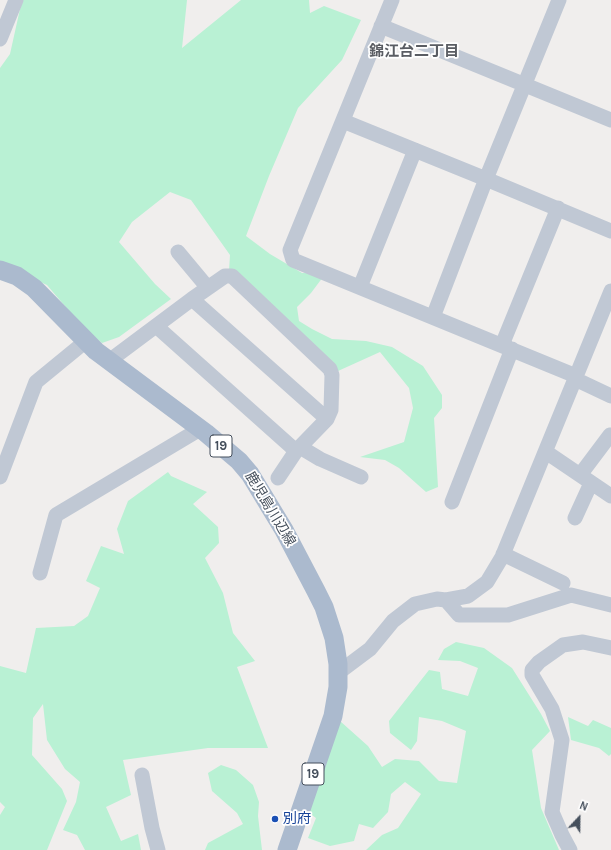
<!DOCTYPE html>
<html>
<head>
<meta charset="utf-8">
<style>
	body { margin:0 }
	#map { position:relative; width:611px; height:850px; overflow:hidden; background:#f0eeed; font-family:Karla,sans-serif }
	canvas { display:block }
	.north { position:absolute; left:559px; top:798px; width:40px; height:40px; -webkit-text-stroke:3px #fff; paint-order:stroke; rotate:22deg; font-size:11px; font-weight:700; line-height:16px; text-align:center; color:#454f5c }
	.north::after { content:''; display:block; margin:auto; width:14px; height:18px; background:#454f5c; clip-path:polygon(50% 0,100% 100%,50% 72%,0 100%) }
</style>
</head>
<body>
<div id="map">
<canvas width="611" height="850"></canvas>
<div class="north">N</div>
</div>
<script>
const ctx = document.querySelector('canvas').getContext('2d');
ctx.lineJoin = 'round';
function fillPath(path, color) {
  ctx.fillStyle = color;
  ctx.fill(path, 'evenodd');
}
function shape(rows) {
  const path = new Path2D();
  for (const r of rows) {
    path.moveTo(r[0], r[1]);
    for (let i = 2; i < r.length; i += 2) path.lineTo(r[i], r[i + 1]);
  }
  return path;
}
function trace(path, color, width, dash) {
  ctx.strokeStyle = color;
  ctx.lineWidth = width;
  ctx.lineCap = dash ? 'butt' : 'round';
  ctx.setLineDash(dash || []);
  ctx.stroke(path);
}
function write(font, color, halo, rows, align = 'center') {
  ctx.font = font + ' Karla,"Noto Sans JP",sans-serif';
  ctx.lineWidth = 3.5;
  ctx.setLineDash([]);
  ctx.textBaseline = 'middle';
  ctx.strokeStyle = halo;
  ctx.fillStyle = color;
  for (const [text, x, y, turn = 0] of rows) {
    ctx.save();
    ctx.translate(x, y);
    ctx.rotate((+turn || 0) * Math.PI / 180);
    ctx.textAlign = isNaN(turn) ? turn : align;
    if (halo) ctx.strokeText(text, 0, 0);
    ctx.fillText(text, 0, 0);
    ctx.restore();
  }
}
const green = shape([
	[22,0,187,0,182,48,241,0,309,0,310,13,324,6,361,20,342,60,298,108,269,176,246,236,270,254,302,273,326,273,311,293,297,307,299,321,312,329,332,339,366,341,392,347,423,366,442,395,442,408,434,418,438,487,426,492,399,468,385,460,360,457,404,442,413,408,409,388,380,352,338,371,229,271,230,255,191,200,170,192,132,222,119,242,155,284,171,299,119,337,102,343,81,325,47,285,0,264,0,68,10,54],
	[168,472,171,476,207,492,193,504,218,527,219,543,205,558,223,593,233,633,255,661,237,667,268,748,208,748,123,760,131,795,106,807,121,841,138,834,141,850,85,850,77,835,63,830,76,802,80,782,65,769,47,740,43,704,33,718,32,755,62,789,67,801,47,850,0,850,0,815,5,807,0,802,0,666,26,673,36,628,74,626,88,616,100,588,86,581,101,546,124,554,117,529,128,501],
	[456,642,484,648,512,668,541,714,550,731,532,750,541,808,559,850,366,850,382,835,398,828,421,794,405,782,391,794,388,812,373,828,359,824,354,841,330,846,308,838,316,818,309,813,340,721,368,746,382,767,395,759,419,761,439,781,457,783,466,731,442,721,419,717,417,741,411,750,390,733,389,721,429,670,440,672,442,689,468,696,478,668,460,661,438,660,444,649],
	[568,717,588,726,593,720,611,728,611,754,609,756,599,748,571,740],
	[221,765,236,770,253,785,259,802,258,816,262,850,205,850,208,843,243,824,237,813,212,791,208,773]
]);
const minor = shape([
	[392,0,290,250,293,260,576,376],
	[381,26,611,120],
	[0,39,16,0],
	[343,121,486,179,611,231],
	[178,252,208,288],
	[360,287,415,150],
	[192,299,225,276,232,276,330,369,332,375,331,410,327,419],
	[433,317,486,179,559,0],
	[502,345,558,208],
	[109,361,192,299,327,419,296,451,156,326],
	[575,379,611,396],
	[300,447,320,459,361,477],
	[546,452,611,496],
	[580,475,610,435],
	[0,477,36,382,86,341],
	[278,478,296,451],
	[452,502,512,349],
	[575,518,591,483],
	[503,554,563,583],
	[40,573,56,515,200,429],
	[446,600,459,615,508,615,571,595,611,605],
	[338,673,370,649,393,621,415,604,437,599,446,600,468,596,487,582,502,557,611,291],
	[142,775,152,828,158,850],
	[570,850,562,835,552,812,562,740,552,709,532,675,532,670,539,662,563,645,583,642,611,648]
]);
const major = shape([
	[0,270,17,276,34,288,96,351,206,433,239,461,250,474,284,530,316,591,324,607,334,638,338,664,338,687,333,716,287,850]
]);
const markers = [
	[275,819,4,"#1a4fb4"]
];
const shields = [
	[221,446,22],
	[313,774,22]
];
const shieldNames = [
	["19",221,446],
	["19",313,774]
];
const streetNames = [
	["鹿児島川辺線",270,509,59]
];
const transitNames = [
	["別府",283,819]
];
const neighbourhoodNames = [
	["錦江台二丁目",414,52]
];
fillPath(green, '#b9f1d4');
trace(minor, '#c0c8d4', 15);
trace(major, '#abbace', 19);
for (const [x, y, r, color] of markers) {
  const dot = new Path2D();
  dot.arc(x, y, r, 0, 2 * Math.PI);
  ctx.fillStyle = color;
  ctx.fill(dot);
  trace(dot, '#fff', 1.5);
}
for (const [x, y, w] of shields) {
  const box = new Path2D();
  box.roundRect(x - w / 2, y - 11, w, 22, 3);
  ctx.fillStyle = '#fff';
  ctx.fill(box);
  trace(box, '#454f5c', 1);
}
write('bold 13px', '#454f5c', null, shieldNames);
write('14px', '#454f5c', '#fff', streetNames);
write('14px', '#164399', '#fff', transitNames, 'left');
write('bold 15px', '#5a5d63', '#fff', neighbourhoodNames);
</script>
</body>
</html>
